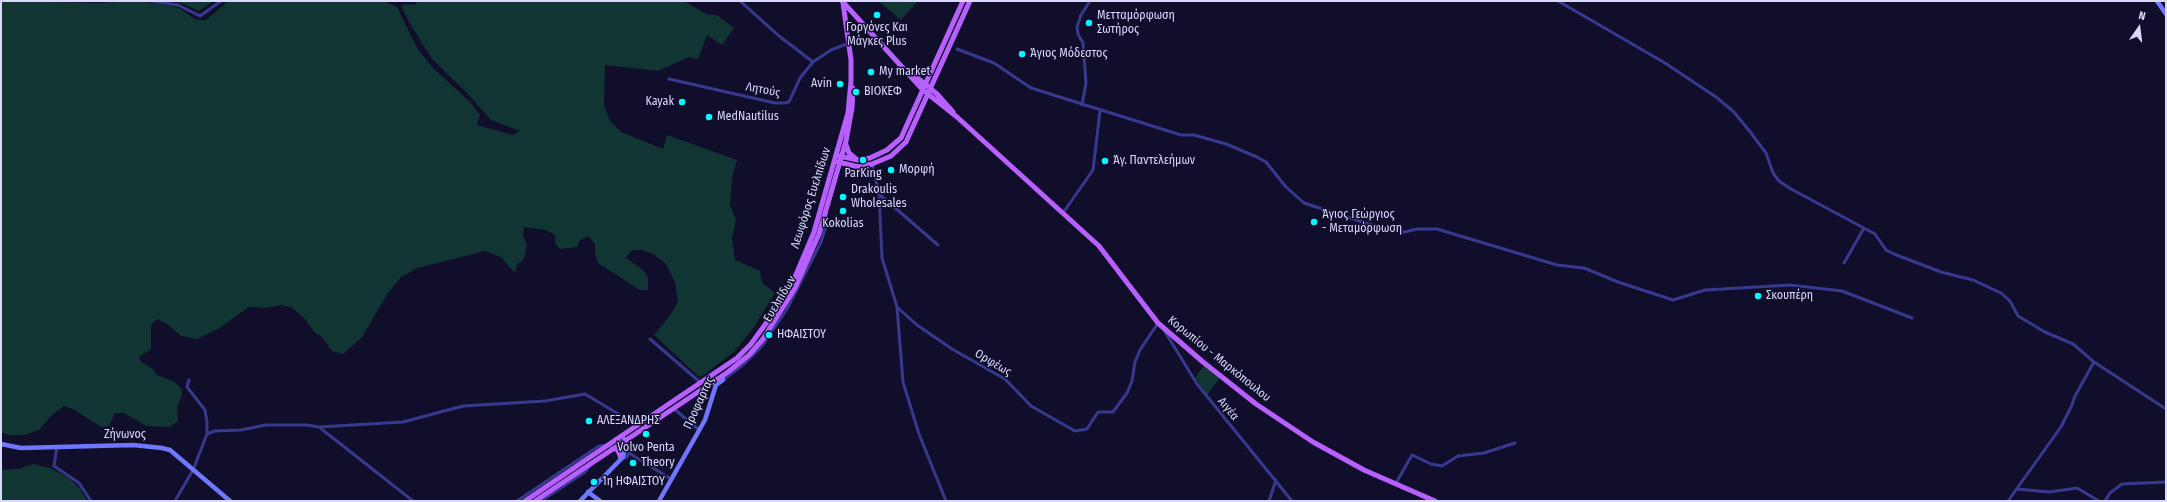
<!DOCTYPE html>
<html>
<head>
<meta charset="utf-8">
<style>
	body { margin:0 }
	#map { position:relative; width:2167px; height:502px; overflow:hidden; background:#110e2b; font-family:"Fira Sans Condensed",sans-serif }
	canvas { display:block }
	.frame { position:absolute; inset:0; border:2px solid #dad8ff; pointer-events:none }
	.north { position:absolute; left:2119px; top:8px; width:40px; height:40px; -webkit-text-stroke:3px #110e2b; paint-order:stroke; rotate:14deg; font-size:11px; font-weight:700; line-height:16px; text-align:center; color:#dad8ff }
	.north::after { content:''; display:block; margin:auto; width:14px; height:18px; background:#dad8ff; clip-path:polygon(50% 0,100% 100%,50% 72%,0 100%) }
</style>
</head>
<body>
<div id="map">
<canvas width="2167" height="502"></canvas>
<div class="frame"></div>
<div class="north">N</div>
</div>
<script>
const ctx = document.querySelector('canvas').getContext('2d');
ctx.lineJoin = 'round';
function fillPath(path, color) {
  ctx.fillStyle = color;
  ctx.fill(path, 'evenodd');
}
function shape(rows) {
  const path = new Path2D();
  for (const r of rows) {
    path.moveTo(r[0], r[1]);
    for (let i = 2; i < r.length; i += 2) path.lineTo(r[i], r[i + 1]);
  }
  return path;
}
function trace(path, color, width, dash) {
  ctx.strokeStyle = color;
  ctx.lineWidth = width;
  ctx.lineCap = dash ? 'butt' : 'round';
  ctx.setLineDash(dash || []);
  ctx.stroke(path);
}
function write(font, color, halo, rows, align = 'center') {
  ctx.font = font + ' "Fira Sans Condensed",sans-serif';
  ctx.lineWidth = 3;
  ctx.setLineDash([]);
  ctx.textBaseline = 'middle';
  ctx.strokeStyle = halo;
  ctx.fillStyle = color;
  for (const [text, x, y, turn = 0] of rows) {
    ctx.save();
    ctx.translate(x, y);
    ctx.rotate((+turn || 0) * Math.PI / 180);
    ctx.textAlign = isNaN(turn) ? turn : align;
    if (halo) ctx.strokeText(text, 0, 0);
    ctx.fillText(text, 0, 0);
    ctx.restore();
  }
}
const green = shape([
	[1,1,99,3,135,1,169,5,179,8,195,19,200,20,206,20,228,1,384,1,397,7,417,48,432,67,471,103,480,115,477,125,513,135,520,131,491,120,466,92,432,59,409,22,401,6,405,4,415,5,417,1,684,1,708,15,717,15,734,28,722,45,707,35,698,59,689,57,658,71,605,65,604,105,610,121,621,132,663,149,667,135,737,160,732,178,730,205,736,220,732,238,735,260,760,271,762,283,775,293,754,327,735,351,701,377,698,376,654,335,671,314,678,302,675,282,666,264,653,254,642,250,632,250,626,258,643,270,648,278,648,290,640,290,598,263,595,253,595,244,588,236,579,241,577,247,559,249,555,242,555,235,546,230,524,227,523,235,527,245,525,253,524,259,517,265,515,273,501,257,485,251,417,268,401,277,388,293,362,337,343,354,332,351,321,336,315,333,305,319,291,307,281,305,267,308,249,307,218,329,197,339,181,336,166,323,157,319,151,326,151,349,139,357,141,362,153,369,157,375,173,381,181,388,182,395,177,407,178,421,170,427,146,426,124,413,115,413,109,426,101,427,73,409,64,406,51,416,39,430,24,435,9,435,1,432],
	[176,1,210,1,212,2,199,11],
	[878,1,918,1,901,20],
	[1204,365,1220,378,1207,395,1195,378],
	[33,464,50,468,67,477,80,488,87,501,1,501,1,470,19,469]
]);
const street = shape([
	[152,1,178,5,200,16,221,1],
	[740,1,779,36,813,62],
	[1558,1,1665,63,1716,97,1734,112,1751,133,1766,153,1773,173,1779,181,1791,189,1875,234,1886,250,1894,254,1941,272,1973,280,2001,293,2010,301,2018,316,2045,332,2073,344,2094,362,2166,409],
	[957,49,994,63,1031,88,1181,135,1194,135,1226,144,1257,157,1266,162,1286,187,1304,203,1372,225,1404,232,1418,229,1437,229,1557,265,1584,268,1618,282,1673,300,1705,290,1790,285,1842,291,1912,318],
	[669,79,775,103,785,103,789,102,800,78,813,62,831,50,849,43],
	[1082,105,1086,83,1083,43,1078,34,1077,27,1081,15,1090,1],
	[872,164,879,193,882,258,897,307,917,325,952,349,1005,379,1031,406,1075,431,1087,429,1098,412,1113,412,1127,393,1132,381,1135,362,1140,350,1158,323],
	[879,194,938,245],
	[1063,213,1093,170,1100,111],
	[1844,263,1864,228],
	[897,307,903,382,919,434,946,501],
	[1164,330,1197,384,1292,501],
	[650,339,701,383],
	[189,380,187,387,205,410,207,422,207,434],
	[723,380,744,364,762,346,787,309,821,242,827,223,826,214],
	[673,408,699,430],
	[319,427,413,501],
	[57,446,54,466,79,483,91,501],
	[622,459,627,457,629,453,671,479],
	[1396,483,1412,455,1431,464,1442,466,1458,456,1484,453,1515,443],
	[2017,489,2049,492,2077,488,2099,501],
	[175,501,193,470,207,434,215,431,241,430,266,425,307,425,319,427,403,422,463,406,545,401,585,394,630,421,635,427],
	[517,501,599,446,608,445],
	[541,501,585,472,591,464],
	[1269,501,1276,480],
	[2008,501,2061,427,2071,407,2075,396,2094,362],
	[2105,501,2110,493,2122,484,2166,482]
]);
const secondary = shape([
	[2157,1,2166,14],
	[617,439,621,447,620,457],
	[1,444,21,448,133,445,162,448,170,450,230,501],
	[588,492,600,501],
	[580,501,623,457,626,446,624,439],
	[659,501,705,420,716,385,723,380,722,376]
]);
const primary = shape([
	[842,1,923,90,957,117,1099,246,1158,323,1203,362,1256,404,1313,442,1364,470,1435,501],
	[909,71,937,94,953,112],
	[846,145,849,153,856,159],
	[839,156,858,160,870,158,887,150,901,138,963,1],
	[838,162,859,167,872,164,891,156,906,142,970,1],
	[612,449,617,449,620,455],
	[525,501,737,358,751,344,775,311,795,277,814,232,848,113,851,81,851,60,843,3],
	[535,501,728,372,749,355,763,339,795,288,819,234,846,141,852,108,853,88]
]);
const markers = [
	[877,15,4,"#04f8ff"],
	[1089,23,4,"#04f8ff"],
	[1022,54,4,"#04f8ff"],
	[871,72,4,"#04f8ff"],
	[840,84,4,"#04f8ff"],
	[856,92,4,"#04f8ff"],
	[682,102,4,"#04f8ff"],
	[709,117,4,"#04f8ff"],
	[863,160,4,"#04f8ff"],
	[1105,161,4,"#04f8ff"],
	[891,170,4,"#04f8ff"],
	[843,197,4,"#04f8ff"],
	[843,211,4,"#04f8ff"],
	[1314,222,4,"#04f8ff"],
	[1758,296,4,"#04f8ff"],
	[769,335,4,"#04f8ff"],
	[589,421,4,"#04f8ff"],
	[646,434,4,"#04f8ff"],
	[633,463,4,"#04f8ff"],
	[594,482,4,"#04f8ff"]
];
const poiNames = [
	["Μετταμόρφωση",1097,16],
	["Σωτήρος",1097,30],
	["Γοργόνες Και",877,28,"center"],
	["Μάγκες Plus",877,42,"center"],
	["Άγιος Μόδεστος",1030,54],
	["My market",879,72],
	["Avin",832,84,"right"],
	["ΒΙΟΚΕΦ",864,92],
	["Kayak",674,102,"right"],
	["MedNautilus",717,117],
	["Άγ. Παντελεήμων",1113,161],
	["Μορφή",899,170],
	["ParKing",863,174,"center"],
	["Drakoulis",851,190],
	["Wholesales",851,204],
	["Άγιος Γεώργιος",1322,215],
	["- Μεταμόρφωση",1322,229],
	["Kokolias",843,224,"center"],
	["Σκουπέρη",1766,296],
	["ΗΦΑΙΣΤΟΥ",777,335],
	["ΑΛΕΞΑΝΔΡΗΣ",597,421],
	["Volvo Penta",646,448,"center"],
	["Theory",641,463],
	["1η ΗΦΑΙΣΤΟΥ",602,482]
];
const streetNames = [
	["Λητούς",763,90,11],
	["Λεωφόρος Ευελπίδων",811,198,-72],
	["Ευελπίδων",780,299,-59],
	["Κορωπίου - Μαρκόπουλου",1219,359,39],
	["Ορφέως",993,363,31],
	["Προφαρτας",699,403,-65],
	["Αιγέα",1228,409,51],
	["Ζήνωνος",125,435]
];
fillPath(green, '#113532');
trace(street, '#36398d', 3);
trace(secondary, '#6f76ff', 4.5);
trace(primary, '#b85fff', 5);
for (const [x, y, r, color] of markers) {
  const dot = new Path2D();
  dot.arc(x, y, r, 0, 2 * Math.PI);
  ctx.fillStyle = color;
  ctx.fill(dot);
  trace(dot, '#110e2b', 1.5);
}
write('12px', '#dad8ff', '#110e2b', poiNames, 'left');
write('12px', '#dad8ff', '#110e2b', streetNames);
</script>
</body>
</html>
